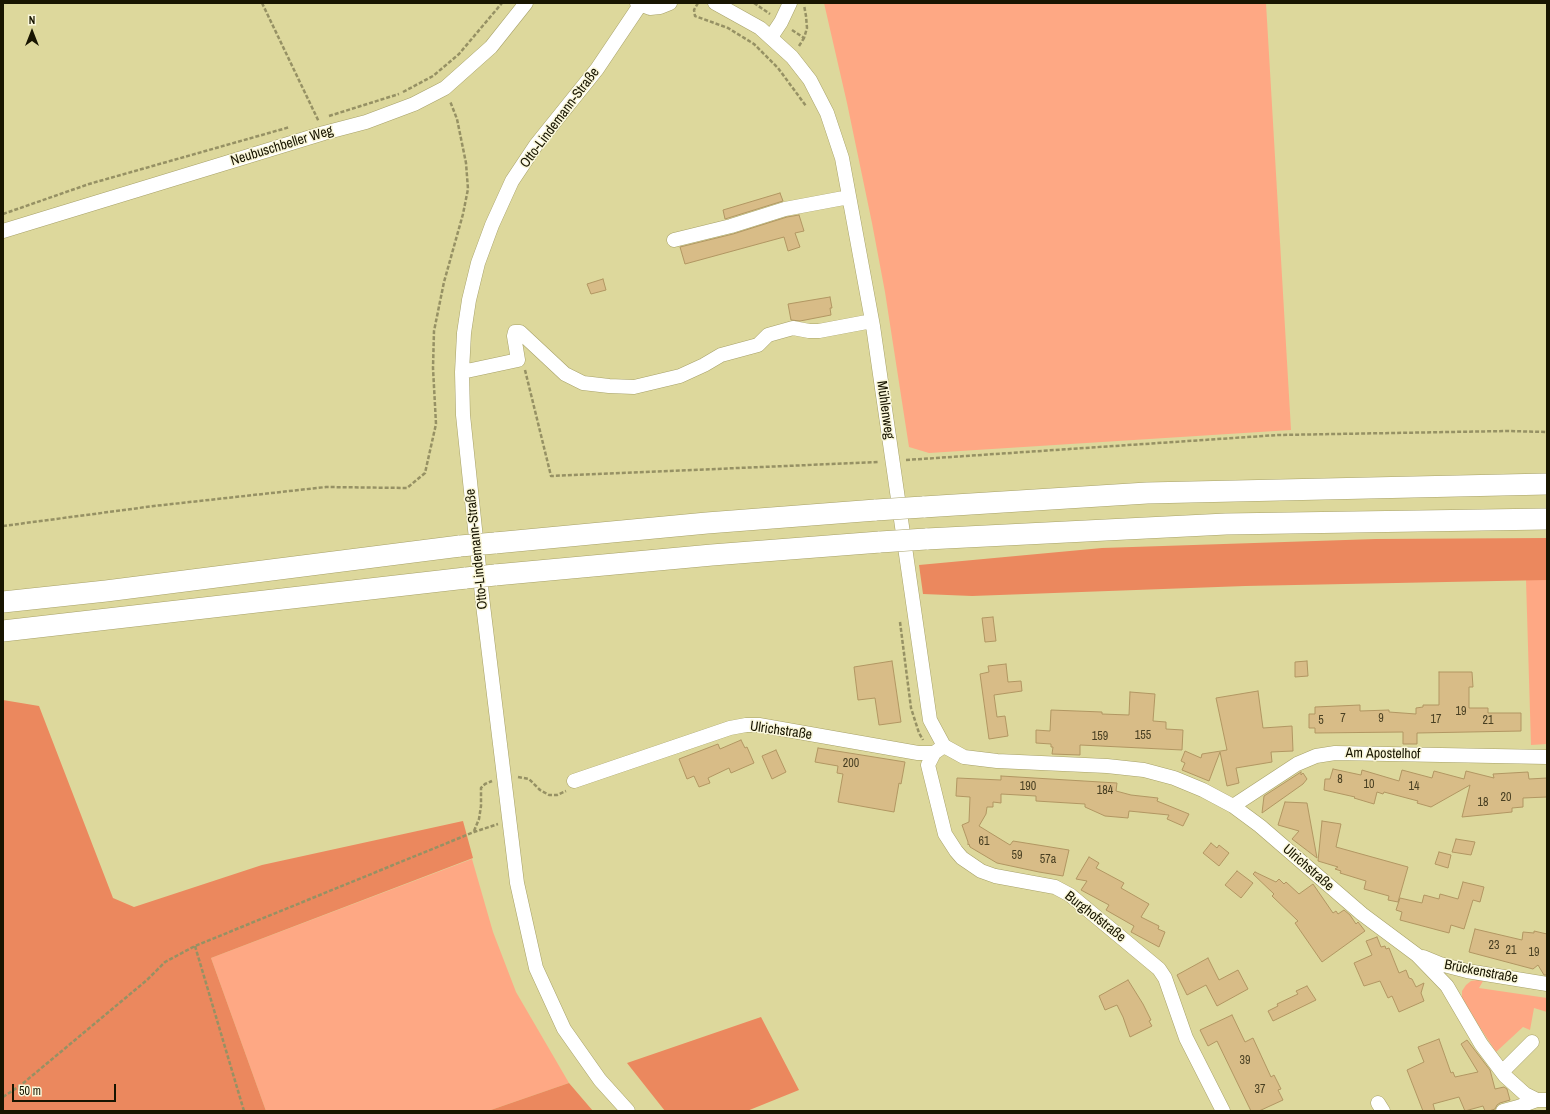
<!DOCTYPE html>
<html>
<head>
<meta charset="utf-8">
<style>
	body { margin:0 }
	#map { position:relative; width:1550px; height:1114px; overflow:hidden; background:#ddd89c; font-family:"Archivo Narrow",sans-serif }
	canvas { display:block }
	.frame { position:absolute; inset:0; border:4px solid #181501; pointer-events:none }
	.north { position:absolute; left:12px; top:12px; width:40px; height:40px; -webkit-text-stroke:3px #faf7da; paint-order:stroke; rotate:0deg; font-size:11px; font-weight:700; line-height:16px; text-align:center; color:#181501 }
	.north::after { content:''; display:block; margin:auto; width:14px; height:18px; background:#181501; clip-path:polygon(50% 0,100% 100%,50% 72%,0 100%) }
	.scale { position:absolute; left:12px; top:1084px; width:104px; height:18px; box-sizing:border-box; border:2px solid #181501; border-top:0; padding-left:5px; font-size:12px; line-height:14px; white-space:nowrap; color:#181501; -webkit-text-stroke:3px #faf7da; paint-order:stroke }
</style>
</head>
<body>
<div id="map">
<canvas width="1550" height="1114"></canvas>
<div class="frame"></div>
<div class="north">N</div>
<div class="scale">50 m</div>
</div>
<script>
const ctx = document.querySelector('canvas').getContext('2d');
ctx.lineJoin = 'round';
function fillPath(path, color) {
  ctx.fillStyle = color;
  ctx.fill(path, 'evenodd');
}
function shape(rows) {
  const path = new Path2D();
  for (const r of rows) {
    path.moveTo(r[0], r[1]);
    for (let i = 2; i < r.length; i += 2) path.lineTo(r[i], r[i + 1]);
  }
  return path;
}
function trace(path, color, width, dash) {
  ctx.strokeStyle = color;
  ctx.lineWidth = width;
  ctx.lineCap = dash ? 'butt' : 'round';
  ctx.setLineDash(dash || []);
  ctx.stroke(path);
}
function write(font, color, halo, rows, align = 'center') {
  ctx.font = font + ' "Archivo Narrow",sans-serif';
  ctx.lineWidth = 3;
  ctx.setLineDash([]);
  ctx.textBaseline = 'middle';
  ctx.strokeStyle = halo;
  ctx.fillStyle = color;
  for (const [text, x, y, turn = 0] of rows) {
    ctx.save();
    ctx.translate(x, y);
    ctx.rotate((+turn || 0) * Math.PI / 180);
    ctx.textAlign = isNaN(turn) ? turn : align;
    if (halo) ctx.strokeText(text, 0, 0);
    ctx.fillText(text, 0, 0);
    ctx.restore();
  }
}
const green = shape([
	[824,3,1266,3,1291,430,929,453,909,447,885,292,872,223,847,103],
	[1526,580,1547,580,1547,744,1531,745],
	[472,859,493,932,516,992,569,1083,488,1111,266,1111,211,958],
	[1477,980,1483,981,1479,988,1547,998,1547,1012,1534,1008,1530,1030,1523,1027,1496,1052,1479,1026,1462,998,1462,991,1466,985,1471,981]
]);
const forest = shape([
	[1376,539,1547,538,1547,580,1245,586,972,596,923,594,919,565,1102,548],
	[3,700,39,706,113,898,134,907,262,865,463,821,473,858,211,958,266,1111,3,1111],
	[761,1017,799,1090,747,1111,665,1111,627,1063],
	[569,1083,593,1111,488,1111]
]);
const building = shape([
	[780,193,783,201,725,219,723,210,780,193],
	[799,215,804,231,795,233,800,247,788,251,784,237,685,264,680,247,733,234,787,217,799,215],
	[603,279,606,290,591,294,587,284,603,279],
	[830,297,832,308,830,308,831,315,800,321,791,320,788,304,830,297],
	[993,617,996,641,985,642,982,618,993,617],
	[892,661,901,722,879,725,875,698,858,700,854,667,892,661],
	[1307,661,1308,676,1295,677,1295,662,1307,661],
	[1006,664,1008,682,1021,681,1022,691,994,695,997,717,1005,716,1008,736,989,739,980,674,989,672,988,666,1006,664],
	[1439,672,1472,672,1473,687,1469,687,1469,708,1488,708,1488,713,1521,713,1521,731,1417,733,1417,744,1403,744,1403,732,1315,733,1315,728,1309,728,1309,714,1315,714,1315,707,1360,705,1360,711,1389,710,1389,712,1416,714,1416,708,1423,707,1423,705,1439,705,1439,672],
	[1258,691,1263,728,1292,726,1293,751,1271,752,1272,762,1236,768,1239,783,1227,786,1220,752,1209,781,1182,770,1185,763,1181,761,1185,751,1201,758,1202,754,1227,750,1216,698,1258,691],
	[1130,692,1155,694,1153,721,1166,722,1166,729,1183,730,1182,750,1080,745,1080,755,1052,754,1053,747,1051,747,1051,744,1036,743,1036,730,1050,731,1051,710,1102,712,1102,714,1129,715,1130,692],
	[741,740,745,748,747,747,754,763,731,773,729,768,708,778,710,783,699,787,694,776,687,779,679,759,718,744,720,749,741,740],
	[818,748,905,762,901,784,899,783,894,812,838,802,843,774,837,773,838,766,815,762,818,748],
	[776,750,786,772,772,779,762,756,776,750],
	[1333,769,1361,775,1362,770,1399,781,1402,770,1432,778,1434,771,1464,779,1466,771,1494,778,1493,774,1528,772,1529,779,1547,778,1547,797,1523,798,1523,807,1512,808,1512,812,1462,817,1470,785,1431,807,1417,803,1418,801,1384,792,1383,794,1377,792,1374,804,1354,798,1355,797,1324,790,1325,779,1330,779,1333,769],
	[1301,772,1301,775,1303,773,1307,779,1303,784,1262,813,1264,796,1301,772],
	[1001,776,1117,783,1116,791,1131,795,1158,798,1157,801,1189,814,1183,826,1167,819,1169,815,1129,811,1128,818,1105,816,1085,807,1085,804,1036,801,1036,796,1001,794,1001,803,993,802,993,807,987,807,986,814,979,826,1010,845,1013,841,1069,850,1063,876,1039,872,997,863,970,847,969,844,968,845,968,842,962,825,969,822,970,797,956,796,957,778,1001,780,1001,776],
	[1285,802,1307,803,1317,858,1292,839,1299,831,1278,825,1285,802],
	[1322,821,1341,824,1336,847,1408,867,1398,902,1388,900,1389,896,1364,889,1366,881,1340,873,1341,871,1335,869,1338,867,1318,861,1322,821],
	[1456,839,1475,842,1471,855,1452,852,1456,839],
	[1211,843,1217,848,1219,845,1229,853,1219,866,1203,853,1211,843],
	[1439,852,1451,855,1448,868,1435,864,1439,852],
	[1089,857,1099,863,1096,868,1124,883,1121,888,1149,904,1141,917,1159,926,1158,929,1165,932,1159,947,1131,932,1134,926,1106,910,1109,905,1081,890,1087,881,1076,879,1089,857],
	[1237,871,1253,883,1241,898,1225,885,1237,871],
	[1255,872,1276,882,1279,879,1284,884,1286,882,1299,894,1313,884,1333,913,1336,911,1338,914,1344,910,1350,915,1356,924,1358,922,1365,931,1322,962,1295,923,1298,921,1272,896,1274,894,1253,874,1255,872],
	[1463,882,1484,887,1480,902,1473,900,1464,929,1451,925,1449,933,1400,920,1402,912,1396,910,1400,898,1422,903,1424,895,1439,899,1440,894,1458,899,1463,882],
	[1475,929,1522,940,1523,932,1534,933,1534,931,1547,934,1547,975,1544,975,1538,965,1533,969,1469,952,1475,929],
	[1377,937,1381,947,1385,946,1386,949,1389,948,1399,973,1406,970,1409,978,1412,979,1416,987,1424,983,1421,993,1424,1001,1399,1012,1392,996,1388,998,1380,981,1364,986,1354,963,1372,955,1366,941,1377,937],
	[1208,958,1219,980,1238,970,1248,989,1217,1006,1206,985,1187,995,1177,975,1208,958],
	[1128,980,1143,1004,1151,1020,1149,1021,1152,1026,1130,1037,1123,1017,1117,1005,1105,1010,1099,996,1128,980],
	[1307,986,1316,1000,1273,1021,1268,1011,1278,1006,1277,1004,1298,994,1296,991,1307,986],
	[1232,1015,1245,1042,1253,1038,1271,1077,1274,1075,1281,1089,1278,1090,1283,1100,1259,1111,1251,1111,1217,1041,1208,1046,1200,1030,1232,1015],
	[1439,1039,1451,1073,1453,1072,1455,1077,1478,1072,1461,1044,1467,1040,1490,1070,1495,1089,1504,1087,1507,1089,1510,1100,1500,1103,1497,1105,1495,1109,1489,1111,1485,1111,1483,1106,1465,1111,1459,1097,1433,1104,1435,1111,1423,1111,1407,1070,1424,1062,1418,1047,1439,1039]
]);
const path = shape([
	[262,3,319,122],
	[698,3,694,10,695,16,728,28,754,44,778,68,806,106],
	[754,3,770,14],
	[792,30,804,38,807,28,806,16,804,5],
	[799,46,804,38],
	[403,92,433,76,459,54,502,3],
	[329,116,399,94],
	[3,214,89,184,290,127],
	[525,370,551,476,879,462],
	[906,460,1278,435,1507,431,1547,432],
	[3,526,154,506,326,487,407,488,425,473,436,424,433,368,434,331,444,282,463,214,468,189,466,163,457,119,450,101],
	[900,622,911,708,919,733,923,740],
	[518,777,529,779,540,790,549,795,557,795,566,791],
	[474,831,479,819,481,806,481,788,485,784,492,781],
	[195,946,244,1111],
	[3,1097,21,1085,147,980,165,962,195,946,474,832,498,824]
]);
const minor = shape([
	[637,3,650,8,660,7,670,3],
	[715,3,760,28,792,57,810,80,827,113,842,158,873,326,930,720,944,746,964,757,997,761,1107,766,1144,770,1174,778,1203,790,1233,806,1260,826,1362,914,1417,955,1447,986,1481,1044,1505,1076,1525,1094,1537,1100,1547,1100],
	[771,37,781,22,790,3],
	[3,231,324,133,366,122,414,104,445,88,491,47,526,3],
	[674,240,731,226,785,209,849,197],
	[462,372,518,360,514,336,515,332,520,332,565,374,583,383,609,386,634,387,680,376,704,365,721,355,758,345,768,335,793,328,809,331,819,331,872,321],
	[934,753,928,765,945,834,956,851,962,858,981,871,995,876,1055,887,1070,895,1159,969,1165,978,1186,1038,1223,1111],
	[574,781,730,728,746,725,759,725,918,753,934,753,941,748],
	[1233,806,1297,764,1316,756,1335,753,1547,757],
	[1423,957,1440,964,1467,971,1547,984],
	[1502,1072,1532,1042],
	[1378,1103,1383,1111],
	[628,1111,600,1080,564,1029,536,968,517,883,483,605,463,415,462,372,464,333,469,300,478,263,492,225,512,181,536,145,597,69,640,5],
	[1503,1111,1518,1107,1537,1100]
]);
const highway = shape([
	[923,507,1147,493,1547,484],
	[926,539,1226,524,1547,519],
	[495,543,707,523,876,510],
	[495,575,712,555,880,542],
	[3,602,106,591,460,546],
	[3,631,466,578]
]);
const highwayBridge = shape([
	[876,510,923,507],
	[880,542,926,539],
	[460,546,495,543],
	[466,578,495,575]
]);
const numberNames = [
	["19",1461,712],
	["7",1343,719],
	["9",1381,719],
	["17",1436,720],
	["5",1321,721],
	["21",1488,721],
	["155",1143,736],
	["159",1100,737],
	["200",851,764],
	["8",1340,780],
	["10",1369,785],
	["190",1028,787],
	["14",1414,787],
	["184",1105,791],
	["20",1506,798],
	["18",1483,803],
	["61",984,842],
	["59",1017,856],
	["57a",1048,860],
	["23",1494,946],
	["21",1511,951],
	["19",1534,953],
	["39",1245,1061],
	["37",1260,1090]
];
const streetNames = [
	["Otto-Lindemann-Straße",560,118,-53],
	["Neubuschbeller Weg",282,146,-17],
	["Mühlenweg",885,410,82],
	["Otto-Lindemann-Straße",477,549,-96],
	["Ulrichstraße",781,731,8],
	["Am Apostelhof",1383,754,1],
	["Ulrichstraße",1308,868,41],
	["Burghofstraße",1095,917,38],
	["Brückenstraße",1481,972,11]
];
fillPath(green, '#fea884');
fillPath(forest, '#eb885e');
fillPath(building, '#d8bc87');
trace(building, '#b19662', 1);
trace(minor, '#a7a168', 15);
trace(highway, '#a7a168', 22);
trace(path, '#969164', 2.5, [4, 2]);
trace(minor, '#fff', 14);
trace(highway, '#fff', 21);
trace(highwayBridge, '#a7a168', 22, []);
trace(highwayBridge, '#fff', 21);
write('12px', '#483f22', null, numberNames);
write('14px', '#181501', '#faf7da', streetNames);
</script>
</body>
</html>
